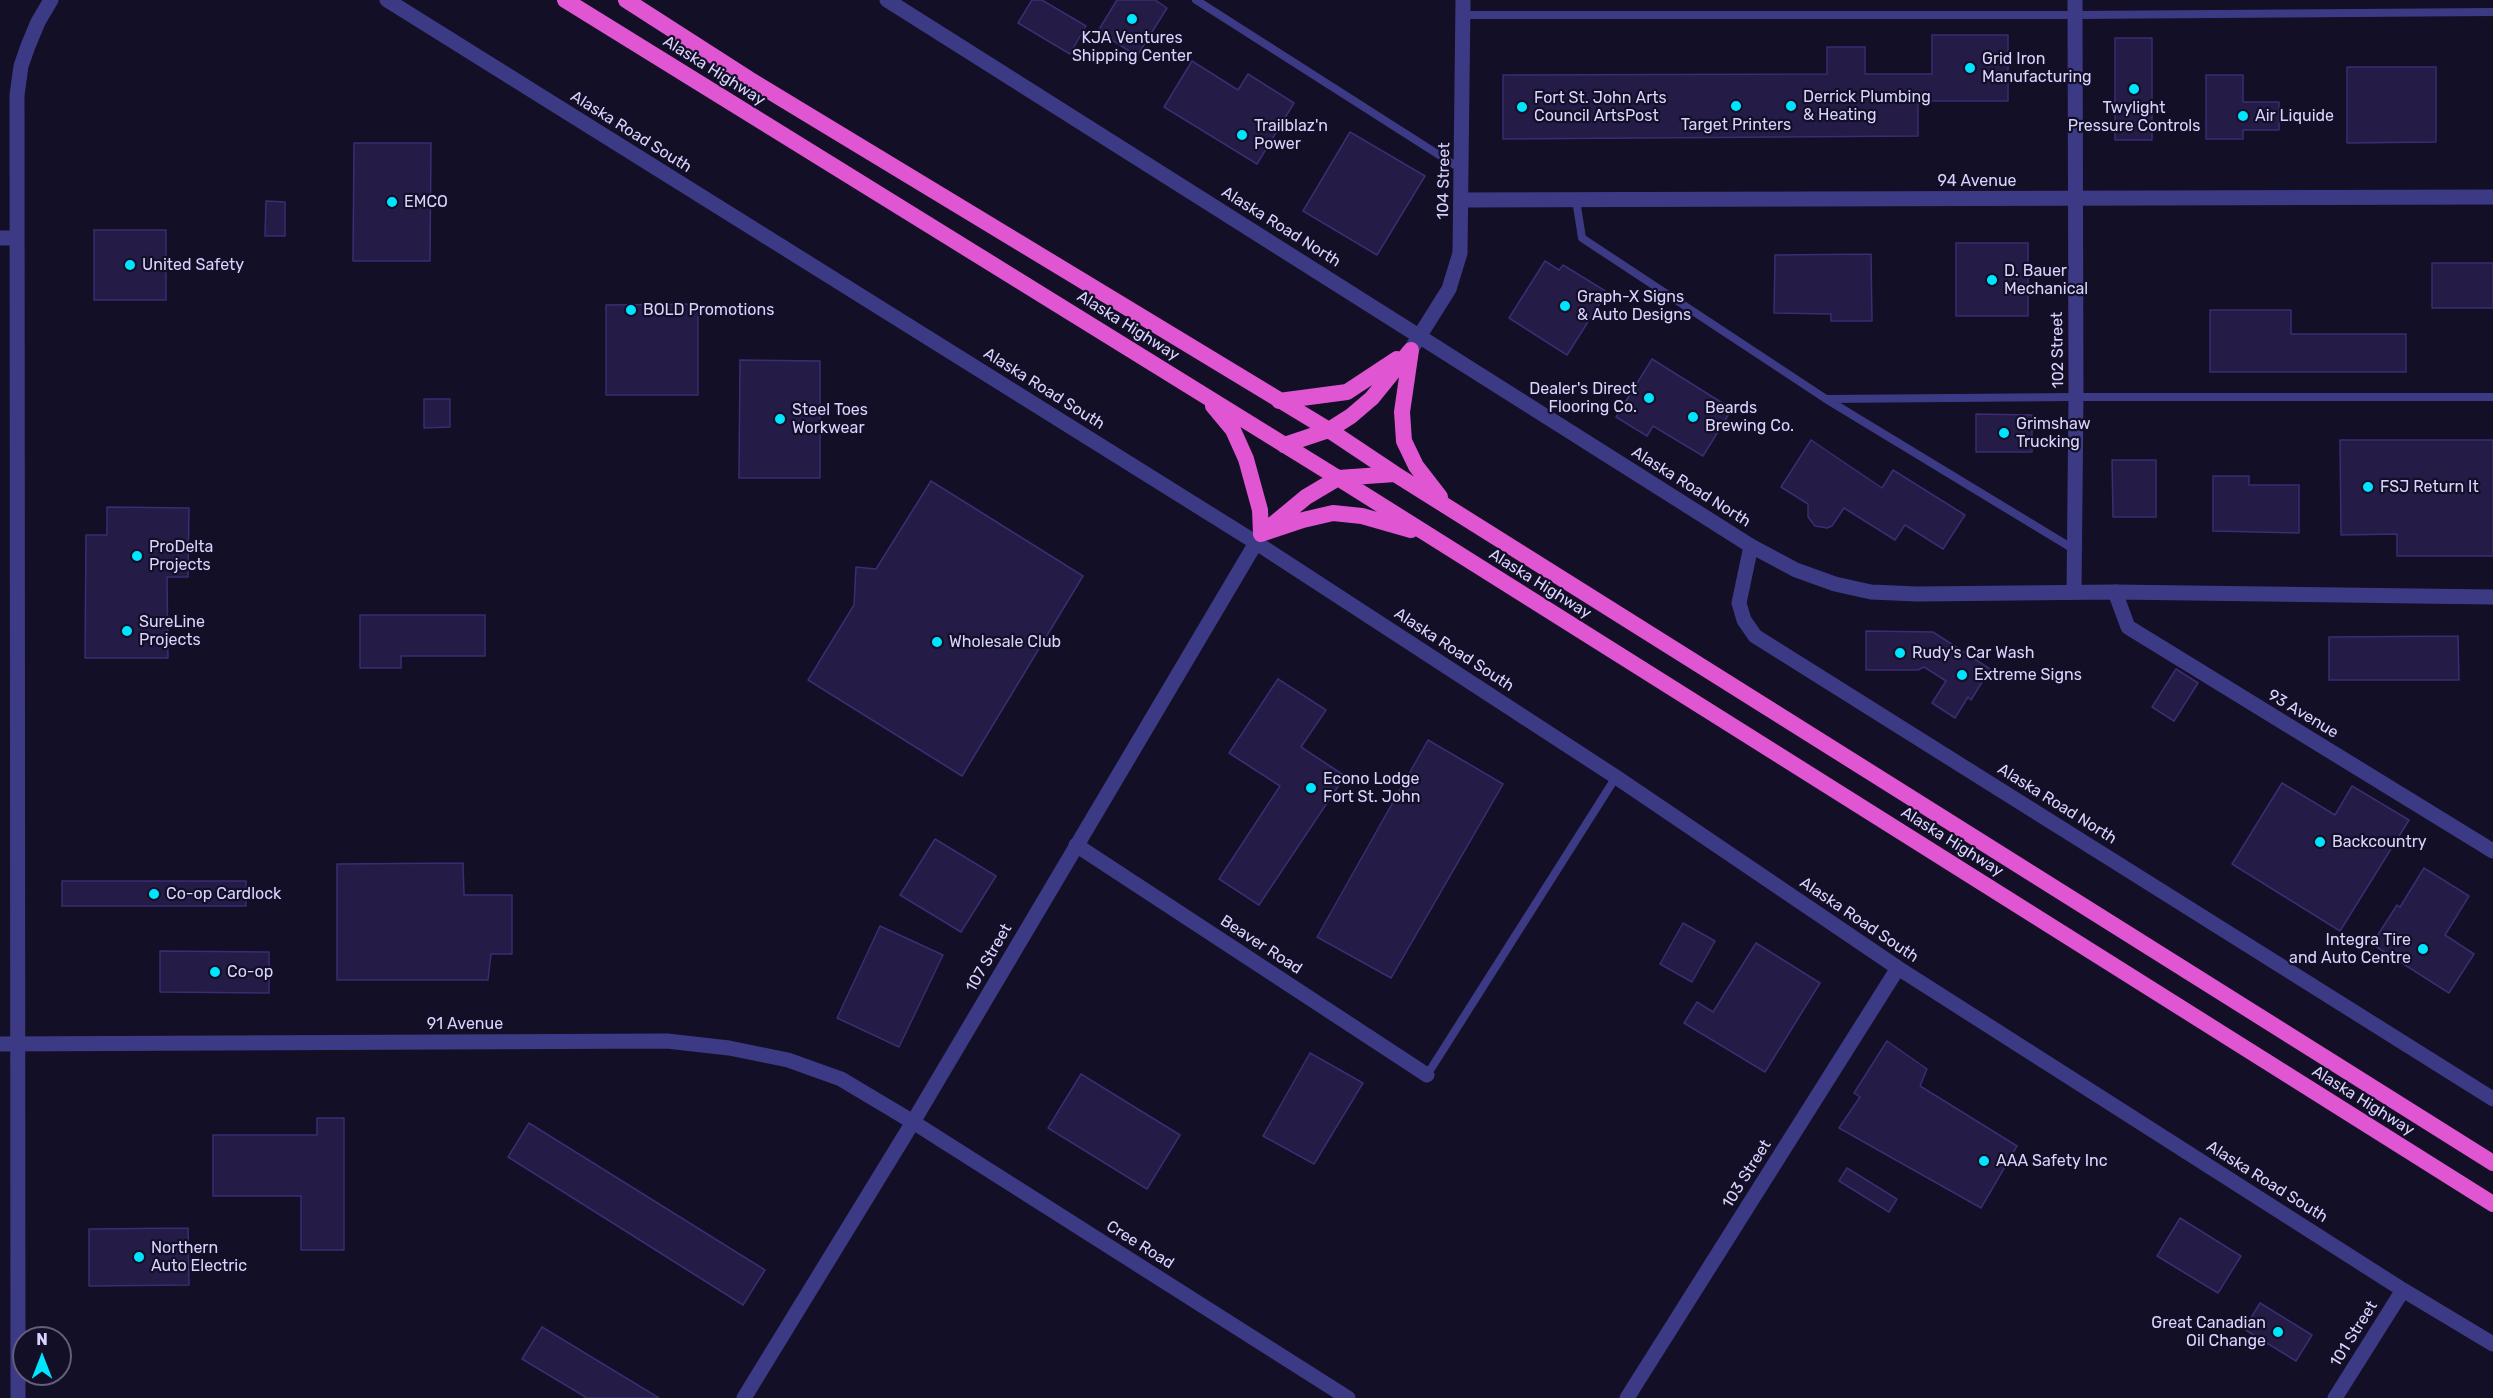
<!DOCTYPE html>
<html>
<head>
<meta charset="utf-8">
<style>
	body { margin:0 }
	#map { position:relative; width:2493px; height:1398px; overflow:hidden; background:#130f26; font-family:Rubik,sans-serif }
	canvas { display:block }
	.north { position:absolute; left:12px; top:1326px; width:60px; height:60px; box-sizing:border-box; background:#130f26; border:2px solid #625e7d; border-radius:50%; rotate:0deg; font-size:16px; font-weight:700; line-height:24px; text-align:center; color:#d9d4ff }
	.north::after { content:''; display:block; margin:auto; width:21px; height:27px; background:#00e5ff; clip-path:polygon(50% 0,100% 100%,50% 72%,0 100%) }
</style>
</head>
<body>
<div id="map">
<canvas width="2493" height="1398"></canvas>
<div class="north">N</div>
</div>
<script>
const ctx = document.querySelector('canvas').getContext('2d');
ctx.lineJoin = 'round';
function fillPath(path, color) {
  ctx.fillStyle = color;
  ctx.fill(path, 'evenodd');
}
function shape(rows) {
  const path = new Path2D();
  for (const r of rows) {
    path.moveTo(r[0], r[1]);
    for (let i = 2; i < r.length; i += 2) path.lineTo(r[i], r[i + 1]);
  }
  return path;
}
function trace(path, color, width, dash) {
  ctx.strokeStyle = color;
  ctx.lineWidth = width;
  ctx.lineCap = dash ? 'butt' : 'round';
  ctx.setLineDash(dash || []);
  ctx.stroke(path);
}
function write(font, color, halo, rows, align = 'center') {
  ctx.font = font + ' Rubik,sans-serif';
  ctx.lineWidth = 4.5;
  ctx.setLineDash([]);
  ctx.textBaseline = 'middle';
  ctx.strokeStyle = halo;
  ctx.fillStyle = color;
  for (const [text, x, y, turn = 0] of rows) {
    ctx.save();
    ctx.translate(x, y);
    ctx.rotate((+turn || 0) * Math.PI / 180);
    ctx.textAlign = isNaN(turn) ? turn : align;
    if (halo) ctx.strokeText(text, 0, 0);
    ctx.fillText(text, 0, 0);
    ctx.restore();
  }
}
const building = shape([
	[1032,0,1042,0,1086,26,1070,54,1018,23,1032,0],
	[1117,0,1155,0,1167,8,1137,56,1098,31,1117,0],
	[1932,35,2008,35,2008,101,1918,101,1918,136,1503,139,1503,75,1827,74,1827,47,1865,47,1865,74,1932,74,1932,35],
	[2115,38,2152,38,2152,140,2115,140,2115,38],
	[1192,61,1238,90,1248,74,1294,103,1257,164,1164,107,1192,61],
	[2347,67,2436,67,2436,142,2347,143,2347,67],
	[2206,75,2243,75,2243,102,2279,102,2279,130,2243,130,2243,139,2206,139,2206,75],
	[1350,132,1425,176,1377,255,1303,211,1350,132],
	[354,143,431,143,430,261,353,261,354,143],
	[266,201,285,202,285,236,265,236,266,201],
	[94,230,166,230,166,300,94,300,94,230],
	[1956,243,2028,243,2028,316,1956,316,1956,243],
	[1871,254,1872,321,1831,321,1831,314,1774,313,1775,255,1871,254],
	[1545,261,1559,270,1563,265,1607,292,1567,355,1509,318,1545,261],
	[2432,263,2493,263,2493,308,2432,308,2432,263],
	[698,304,698,395,606,395,606,305,698,304],
	[2210,310,2291,310,2291,334,2406,334,2406,372,2210,372,2210,310],
	[1652,359,1732,409,1703,456,1653,426,1647,436,1616,417,1652,359],
	[740,360,820,361,820,478,739,478,740,360],
	[424,399,450,399,450,427,424,428,424,399],
	[1976,414,2032,415,2032,452,1976,452,1976,414],
	[1811,440,1882,488,1893,470,1965,515,1943,549,1905,525,1895,540,1844,508,1832,526,1827,528,1815,526,1808,517,1808,504,1781,487,1811,440],
	[2340,440,2493,440,2493,556,2397,556,2397,534,2341,535,2340,440],
	[2112,460,2156,460,2156,517,2113,517,2112,460],
	[2213,476,2249,476,2249,485,2299,485,2299,533,2213,531,2213,476],
	[931,481,1083,576,962,776,808,680,854,605,856,567,876,569,931,481],
	[107,507,189,508,188,577,167,577,168,658,85,658,86,535,107,535,107,507],
	[360,615,485,615,485,656,401,656,401,668,360,668,360,615],
	[1866,631,1933,632,1990,669,1971,700,1968,697,1955,718,1932,703,1946,681,1924,667,1918,670,1866,670,1866,631],
	[2458,636,2459,680,2329,680,2329,637,2458,636],
	[2176,669,2198,683,2174,721,2152,707,2176,669],
	[1278,679,1326,710,1301,747,1345,776,1259,905,1219,879,1280,786,1229,753,1278,679],
	[1428,740,1503,784,1391,978,1317,937,1428,740],
	[2282,783,2335,815,2352,786,2409,820,2340,931,2232,864,2282,783],
	[935,839,996,876,961,932,900,895,935,839],
	[463,863,464,895,512,895,512,954,491,954,488,980,337,980,337,864,463,863],
	[2424,868,2469,896,2445,935,2474,954,2449,993,2372,944,2397,905,2400,907,2424,868],
	[62,881,246,881,246,906,62,906,62,881],
	[1683,923,1715,941,1692,982,1660,964,1683,923],
	[880,926,943,955,899,1047,837,1018,880,926],
	[1756,943,1820,983,1765,1072,1684,1023,1697,1002,1713,1012,1756,943],
	[160,951,269,952,269,993,160,992,160,951],
	[1887,1041,1927,1069,1920,1086,2017,1146,1981,1208,1839,1128,1860,1097,1854,1093,1887,1041],
	[1310,1053,1363,1083,1314,1164,1263,1136,1310,1053],
	[1081,1074,1180,1135,1147,1189,1048,1128,1081,1074],
	[317,1118,344,1118,344,1250,301,1250,301,1196,213,1196,213,1135,317,1135,317,1118],
	[529,1123,765,1270,743,1305,508,1157,529,1123],
	[1847,1168,1897,1199,1889,1212,1839,1181,1847,1168],
	[2180,1218,2241,1256,2218,1293,2157,1256,2180,1218],
	[188,1228,189,1285,89,1286,89,1229,188,1228],
	[2260,1303,2312,1335,2296,1361,2244,1329,2260,1303],
	[542,1327,659,1398,587,1398,522,1359,542,1327]
]);
const service = shape([
	[1196,0,1461,169],
	[1463,15,2075,15,2493,12],
	[1576,200,1582,238,1826,399,2075,550],
	[1826,399,2076,397,2493,397],
	[1427,1075,1616,777]
]);
const minor = shape([
	[387,0,1255,542,1616,777,1898,968,2403,1290,2493,1344],
	[1462,200,2493,197],
	[0,238,16,238],
	[1412,348,1449,289,1460,253,1463,0],
	[1751,546,1739,603,1744,620,1755,636,2493,1099],
	[2074,592,2076,397,2075,0],
	[2115,592,2128,627,2493,851],
	[1076,845,1427,1075],
	[0,1044,667,1041,729,1048,788,1060,841,1079,913,1122,1348,1398],
	[744,1398,913,1122,1260,536],
	[1627,1398,1898,968],
	[2335,1398,2403,1290]
]);
const tertiary = shape([
	[887,0,1751,546,1796,570,1835,584,1871,592,1917,594,2115,592,2493,597],
	[18,1398,17,95,21,66,28,46,38,22,51,0]
]);
const trunk = shape([
	[565,0,1338,478,2493,1204],
	[626,0,749,79,1329,430,1395,474,2493,1163],
	[1411,350,1402,412,1404,441,1416,466,1440,497],
	[1279,401,1347,392,1397,359],
	[1213,406,1233,430,1246,459,1260,510,1261,534],
	[1284,445,1329,430,1351,416,1372,398,1410,351],
	[1271,526,1306,497,1338,478,1395,474],
	[1261,534,1303,520,1333,513,1362,516,1411,530]
]);
const markers = [
	[1132,19,6,"#00e5ff"],
	[1970,68,6,"#00e5ff"],
	[2134,89,6,"#00e5ff"],
	[1736,106,6,"#00e5ff"],
	[1791,106,6,"#00e5ff"],
	[1522,107,6,"#00e5ff"],
	[2243,116,6,"#00e5ff"],
	[1242,135,6,"#00e5ff"],
	[392,202,6,"#00e5ff"],
	[130,265,6,"#00e5ff"],
	[1992,280,6,"#00e5ff"],
	[1565,306,6,"#00e5ff"],
	[631,310,6,"#00e5ff"],
	[1649,398,6,"#00e5ff"],
	[1693,417,6,"#00e5ff"],
	[780,419,6,"#00e5ff"],
	[2004,433,6,"#00e5ff"],
	[2368,487,6,"#00e5ff"],
	[137,556,6,"#00e5ff"],
	[127,631,6,"#00e5ff"],
	[937,642,6,"#00e5ff"],
	[1900,653,6,"#00e5ff"],
	[1962,675,6,"#00e5ff"],
	[1311,788,6,"#00e5ff"],
	[2320,842,6,"#00e5ff"],
	[154,894,6,"#00e5ff"],
	[2423,949,6,"#00e5ff"],
	[215,972,6,"#00e5ff"],
	[1984,1161,6,"#00e5ff"],
	[139,1257,6,"#00e5ff"],
	[2278,1332,6,"#00e5ff"]
];
const poiNames = [
	["KJA Ventures",1132,38,"center"],
	["Shipping Center",1132,56,"center"],
	["Grid Iron",1982,59],
	["Manufacturing",1982,77],
	["Derrick Plumbing",1803,97],
	["& Heating",1803,115],
	["Fort St. John Arts",1534,98],
	["Council ArtsPost",1534,116],
	["Twylight",2134,108,"center"],
	["Pressure Controls",2134,126,"center"],
	["Air Liquide",2255,116],
	["Target Printers",1736,125,"center"],
	["Trailblaz'n",1254,126],
	["Power",1254,144],
	["EMCO",404,202],
	["United Safety",142,265],
	["D. Bauer",2004,271],
	["Mechanical",2004,289],
	["Graph-X Signs",1577,297],
	["& Auto Designs",1577,315],
	["BOLD Promotions",643,310],
	["Dealer's Direct",1637,389,"right"],
	["Flooring Co.",1637,407,"right"],
	["Beards",1705,408],
	["Brewing Co.",1705,426],
	["Steel Toes",792,410],
	["Workwear",792,428],
	["Grimshaw",2016,424],
	["Trucking",2016,442],
	["FSJ Return It",2380,487],
	["ProDelta",149,547],
	["Projects",149,565],
	["SureLine",139,622],
	["Projects",139,640],
	["Wholesale Club",949,642],
	["Rudy's Car Wash",1912,653],
	["Extreme Signs",1974,675],
	["Econo Lodge",1323,779],
	["Fort St. John",1323,797],
	["Backcountry",2332,842],
	["Co-op Cardlock",166,894],
	["Integra Tire",2411,940,"right"],
	["and Auto Centre",2411,958,"right"],
	["Co-op",227,972],
	["AAA Safety Inc",1996,1161],
	["Northern",151,1248],
	["Auto Electric",151,1266],
	["Great Canadian",2266,1323,"right"],
	["Oil Change",2266,1341,"right"]
];
const streetNames = [
	["Alaska Highway",714,71,32],
	["Alaska Road South",631,132,32],
	["104 Street",1444,181,-89],
	["94 Avenue",1977,181],
	["Alaska Road North",1281,227,32],
	["Alaska Highway",1128,326,32],
	["102 Street",2058,350,-91],
	["Alaska Road South",1044,389,32],
	["Alaska Road North",1691,487,32],
	["Alaska Highway",1540,584,32],
	["Alaska Road South",1454,650,33],
	["93 Avenue",2303,714,31],
	["Alaska Road North",2057,804,32],
	["Alaska Highway",1952,842,32],
	["Alaska Road South",1859,920,34],
	["Beaver Road",1261,945,33],
	["107 Street",989,958,-60],
	["91 Avenue",465,1024],
	["Alaska Highway",2363,1101,32],
	["103 Street",1747,1174,-58],
	["Alaska Road South",2267,1182,32],
	["Cree Road",1140,1245,32],
	["101 Street",2354,1334,-58]
];
fillPath(building, '#241b47');
trace(building, '#3b2d73', 1.5);
trace(service, '#3d3a85', 8);
trace(minor, '#3d3a85', 15);
trace(tertiary, '#3d3a85', 15);
trace(trunk, '#e055d1', 16);
for (const [x, y, r, color] of markers) {
  const dot = new Path2D();
  dot.arc(x, y, r, 0, 2 * Math.PI);
  ctx.fillStyle = color;
  ctx.fill(dot);
  trace(dot, '#130f26', 2);
}
write('16px', '#d9d4ff', '#130f26', poiNames, 'left');
write('16px', '#d9d4ff', '#130f26', streetNames);
</script>
</body>
</html>
